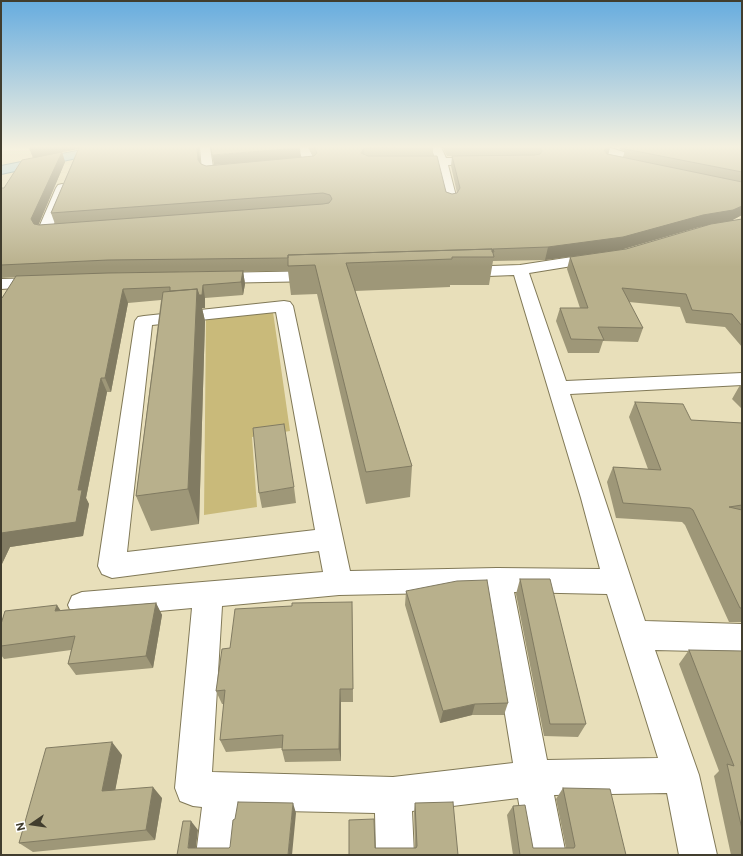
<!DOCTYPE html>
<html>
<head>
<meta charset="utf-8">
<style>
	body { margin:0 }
	#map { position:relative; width:743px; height:856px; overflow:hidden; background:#e8dfba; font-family:Commissioner,sans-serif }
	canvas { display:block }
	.frame { position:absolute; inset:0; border:2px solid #413d2e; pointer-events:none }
	.north { position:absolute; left:12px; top:804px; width:40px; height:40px; -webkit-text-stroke:3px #fff; paint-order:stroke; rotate:257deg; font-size:11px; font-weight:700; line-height:16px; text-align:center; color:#413d2e }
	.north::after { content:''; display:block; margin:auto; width:14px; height:18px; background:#413d2e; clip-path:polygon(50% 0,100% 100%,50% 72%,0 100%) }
</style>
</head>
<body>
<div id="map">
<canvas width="743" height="856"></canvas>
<div class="frame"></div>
<div class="north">N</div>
</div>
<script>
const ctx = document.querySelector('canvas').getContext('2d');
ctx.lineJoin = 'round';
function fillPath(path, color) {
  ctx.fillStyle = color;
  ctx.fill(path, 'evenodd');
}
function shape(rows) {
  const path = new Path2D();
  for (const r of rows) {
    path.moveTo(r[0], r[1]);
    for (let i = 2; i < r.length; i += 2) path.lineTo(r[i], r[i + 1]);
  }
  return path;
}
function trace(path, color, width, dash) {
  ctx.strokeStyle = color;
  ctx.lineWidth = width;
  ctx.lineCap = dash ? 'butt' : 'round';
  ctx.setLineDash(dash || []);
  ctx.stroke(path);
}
const green = shape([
	[273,312,290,431,252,437,257,507,204,515,206,319]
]);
const minor = shape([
	[200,147,210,147,213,167,233,165,237,167,239,169,237,171,233,173,204,174,202,171,200,147],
	[297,147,308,147,316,163,314,165,287,168,283,167,281,165,283,163,303,160,297,147],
	[431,147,441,147,446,158,481,158,485,159,487,161,485,163,481,164,448,165,457,200,456,203,451,204,446,203,445,200,437,165,407,165,403,164,401,162,403,160,407,159,435,158,431,147],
	[588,147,607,147,624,152,626,154,619,160,632,163,634,165,632,167,628,168,605,163,603,161,611,155,589,149,588,147],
	[62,184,66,185,68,188,53,227,65,227,70,228,72,231,70,234,65,235,44,236,39,235,37,232,56,188,58,185,62,184],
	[598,253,603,255,606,258,603,261,529,273,566,381,742,373,742,385,570,394,645,621,742,624,742,652,655,650,699,775,717,855,679,855,667,793,554,795,566,855,528,855,518,798,412,811,414,855,376,855,375,813,239,810,234,855,196,855,202,807,193,806,180,801,175,788,192,608,82,618,72,614,68,605,72,596,82,592,323,572,319,551,112,578,102,574,98,566,135,321,138,317,144,316,284,301,290,302,293,306,350,571,497,568,600,569,581,498,514,275,462,277,456,275,454,272,456,269,462,267,520,265,598,253],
	[276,312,315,530,127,552,152,325,276,312],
	[485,592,513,763,393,777,212,772,222,606,339,595,485,592],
	[514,592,607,594,658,758,547,760,514,592],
	[319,271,325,273,327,276,325,279,319,281,214,283,208,281,206,278,208,275,214,273,319,271],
	[41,278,47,280,49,283,47,286,1,289,1,279,41,278]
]);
const major = shape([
	[97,147,120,147,115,150,1,174,1,166,97,147]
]);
const wall = shape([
	[30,147,199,147,200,163,201,164,206,166,313,156,309,147,433,147,433,156,446,192,452,194,457,193,451,166,452,156,447,156,442,147,610,147,608,154,623,157,625,151,619,149,620,147,742,147,742,215,730,221,742,219,742,347,725,327,686,323,680,307,629,302,643,328,638,342,603,341,599,353,568,353,556,321,560,308,580,308,567,269,570,257,626,249,711,225,699,227,620,250,545,260,493,261,489,285,450,285,450,287,355,291,412,466,410,497,366,504,317,294,291,295,288,271,111,273,243,271,245,284,243,295,205,298,205,308,202,308,205,321,199,524,151,531,136,496,161,300,128,303,111,392,107,392,86,498,89,504,83,536,10,547,1,566,1,298,2,298,16,277,1,278,1,188,4,188,33,157],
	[78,149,51,213,55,224,38,225,65,162,62,152],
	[740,385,742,385,742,409,732,399],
	[635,402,691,420,742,423,742,622,729,622,685,525,682,522,616,518,607,482,613,467,648,469,629,417],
	[294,487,296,503,262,508,259,493],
	[520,579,586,724,578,737,544,736,516,594],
	[406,591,508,703,504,715,472,715,440,723,405,605],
	[156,603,162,615,153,668,76,675,68,664,71,650,4,659,1,655,1,624,61,610],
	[352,616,353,702,341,702,341,761,285,762,282,750,282,748,226,752,220,740,224,704,222,704,216,691,230,648],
	[689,650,742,651,742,855,731,855,714,776,719,771,679,664],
	[122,755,115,790,162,798,155,840,33,852,19,843],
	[563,788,626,855,513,855,507,815,513,806,533,848,566,848,556,799],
	[415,803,458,855,375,848,415,848,414,812]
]);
const shadedWall = shape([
	[32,147,88,147,62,152,65,162,36,231,31,219,33,158,29,148],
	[197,147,199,147,201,171,198,160],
	[608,147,610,147,608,156,604,150],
	[300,148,301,159,214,165,212,155],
	[364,148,364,159,361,153],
	[742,206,742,215,729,222,699,227,620,250,545,260,548,247,703,215],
	[243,271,245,284,243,295,241,282],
	[203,285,205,298,205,308,202,308,205,321,199,524,188,489,197,289],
	[123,289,128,303,111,392,105,378],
	[101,378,107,392,86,498,89,504,83,536,10,547,1,566,1,533,78,490],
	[352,602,352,616,353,702,353,689],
	[156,603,162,615,153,668,146,656],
	[57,605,65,617,55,611],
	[340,689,341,702,341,761,339,749],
	[475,704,472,715,440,723,443,711],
	[112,742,122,755,113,802,102,791],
	[153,787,162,798,155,840,146,830],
	[293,803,296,813,292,855,288,855],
	[191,821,198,830,195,855,188,848]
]);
const building = shape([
	[83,147,197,147,198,160,201,164,206,166,314,156,317,153,314,147,397,147,364,148,361,153,368,156,437,156,446,192,452,194,457,193,460,188,452,156,535,155,540,154,542,151,540,148,539,147,608,147,604,150,607,154,742,182,742,206,733,210,703,215,623,237,548,247,493,249,494,252,492,252,492,249,288,255,288,258,108,260,1,265,1,188,4,188,22,160,62,152,31,219,34,224,39,225,323,204,329,203,332,199,330,195,323,193,51,213,79,148,83,147],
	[211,147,299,147,300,148,212,155,211,147],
	[627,147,742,147,742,172,625,149,627,147],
	[742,219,742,326,732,314,692,310,686,294,622,288,643,328,598,327,604,340,571,339,560,308,588,308,570,257,626,249,711,224,742,219],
	[492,249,494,257,452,257,452,259,346,263,412,466,366,472,315,265,288,266,288,255,492,249],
	[243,271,241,282,203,285,202,295,199,295,197,289,170,291,170,287,123,289,105,378,101,378,78,490,82,490,76,522,1,533,1,298,2,298,16,276,108,273,243,271],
	[197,289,188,489,136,496,163,292,197,289],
	[635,402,683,404,691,420,742,423,742,505,729,507,742,510,742,608,740,608,693,510,690,508,623,503,613,467,661,470,635,402],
	[284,424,294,487,259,493,253,428,284,424],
	[520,579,550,579,586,724,550,724,520,579],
	[487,580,508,703,475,704,443,711,406,591,457,581,487,580],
	[352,602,353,689,340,689,339,749,282,750,283,735,220,740,225,690,216,691,222,649,230,648,235,609,292,606,292,603,352,602],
	[156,603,146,656,68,664,75,636,1,646,1,624,5,611,57,605,55,611,156,603],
	[689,650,742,651,742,829,727,764,734,766,689,650],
	[112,742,102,791,153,787,146,830,19,843,46,748,112,742],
	[563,788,610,789,626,855,520,855,513,806,525,805,533,848,574,848,575,846,563,788],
	[238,802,293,803,288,855,177,855,183,821,191,821,188,848,229,848,230,847,233,820,235,819,238,802],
	[453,802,458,855,349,855,349,820,374,819,375,848,416,848,417,846,415,803,453,802]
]);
fillPath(green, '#c9ba7a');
trace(minor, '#817957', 2);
trace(major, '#58889d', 2);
fillPath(minor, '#fff');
fillPath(major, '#a2d0e8');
fillPath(wall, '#9e9778');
fillPath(shadedWall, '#817b62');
fillPath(building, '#b8b08c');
trace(building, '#817b62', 1);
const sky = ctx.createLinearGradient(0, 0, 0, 267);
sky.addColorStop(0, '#66acdf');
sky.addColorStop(0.55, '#f5f1e0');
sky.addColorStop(1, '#f5f1e000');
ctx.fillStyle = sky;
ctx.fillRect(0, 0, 743, 267);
</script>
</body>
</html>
